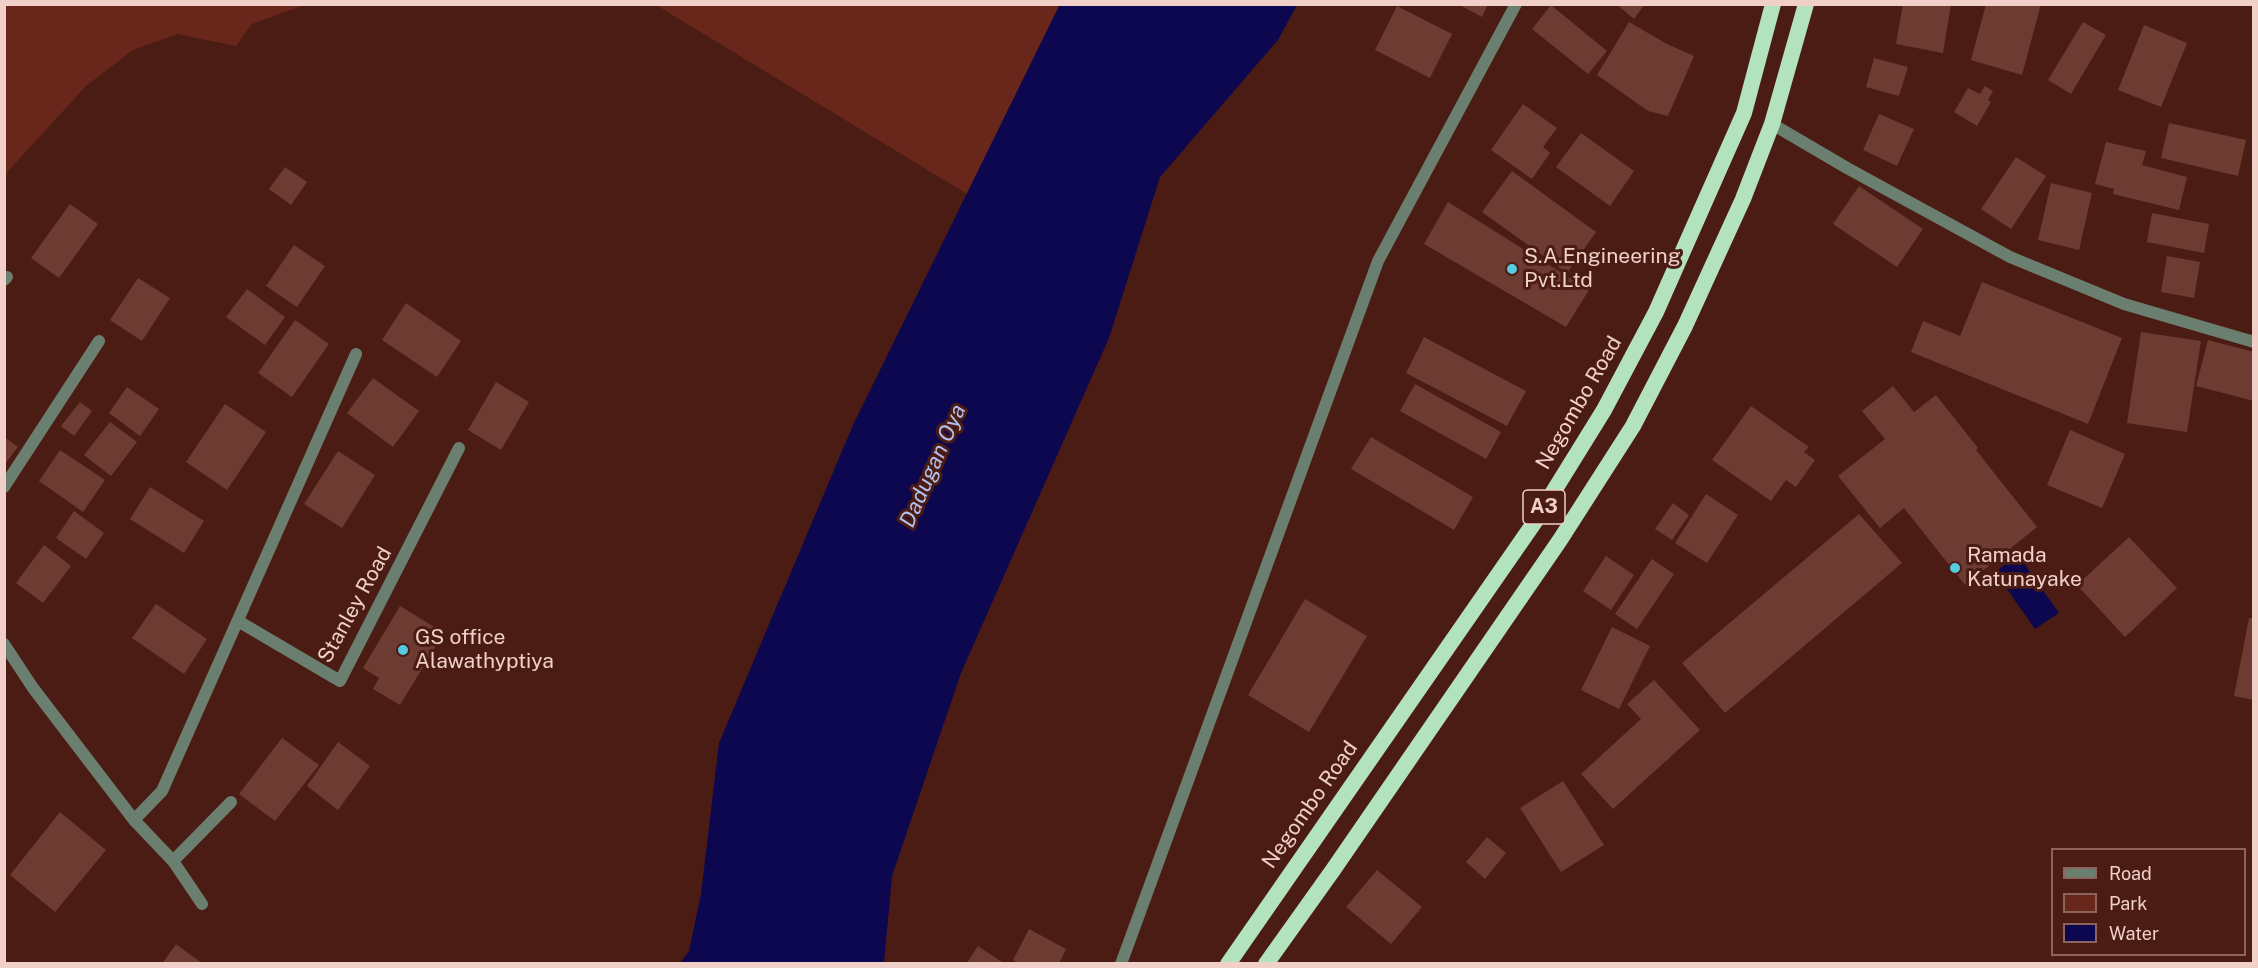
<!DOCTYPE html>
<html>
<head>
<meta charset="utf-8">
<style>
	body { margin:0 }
	#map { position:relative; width:2258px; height:968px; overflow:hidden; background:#4b1c13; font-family:"Public Sans",sans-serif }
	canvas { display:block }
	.frame { position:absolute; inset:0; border:6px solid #f0d0c9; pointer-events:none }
	.legend { position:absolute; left:2051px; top:848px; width:195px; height:108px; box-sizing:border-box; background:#4b1c13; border:2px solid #8d645c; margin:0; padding:8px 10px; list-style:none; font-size:18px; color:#f0d0c9 }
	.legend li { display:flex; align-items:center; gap:12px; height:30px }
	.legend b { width:30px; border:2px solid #8d645c }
</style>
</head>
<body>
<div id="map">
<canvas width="2258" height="968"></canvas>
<div class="frame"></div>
<ul class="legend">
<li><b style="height:8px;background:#6a7f6f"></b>Road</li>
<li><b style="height:16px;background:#69271b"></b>Park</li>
<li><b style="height:16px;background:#0c074f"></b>Water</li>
</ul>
</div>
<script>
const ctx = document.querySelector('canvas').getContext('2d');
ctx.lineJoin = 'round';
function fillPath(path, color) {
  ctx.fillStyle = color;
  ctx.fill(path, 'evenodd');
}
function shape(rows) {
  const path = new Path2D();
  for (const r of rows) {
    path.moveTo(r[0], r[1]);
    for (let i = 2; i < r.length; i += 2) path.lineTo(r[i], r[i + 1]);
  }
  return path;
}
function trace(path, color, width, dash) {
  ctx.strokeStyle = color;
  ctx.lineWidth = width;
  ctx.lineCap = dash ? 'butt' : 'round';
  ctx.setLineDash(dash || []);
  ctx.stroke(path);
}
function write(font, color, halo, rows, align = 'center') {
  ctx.font = font + ' "Public Sans",sans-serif';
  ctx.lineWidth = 6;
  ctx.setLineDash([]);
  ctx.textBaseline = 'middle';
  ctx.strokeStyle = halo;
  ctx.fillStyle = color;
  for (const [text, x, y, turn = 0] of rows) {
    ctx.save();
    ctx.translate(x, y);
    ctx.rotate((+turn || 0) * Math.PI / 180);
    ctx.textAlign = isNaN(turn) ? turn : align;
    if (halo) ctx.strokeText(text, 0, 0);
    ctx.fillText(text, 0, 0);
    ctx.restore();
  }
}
const green = shape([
	[5,4,304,4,304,5,252,24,236,46,177,34,133,50,86,86,9,170,5,177],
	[656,5,1060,5,967,194]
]);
const water = shape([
	[1060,4,1297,5,1278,40,1160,177,1109,338,961,673,892,876,884,963,680,963,689,951,701,894,719,743,853,425],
	[2018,555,2059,613,2035,629,1995,572]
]);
const building = shape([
	[1458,4,1488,4,1482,17],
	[1616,4,1645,4,1634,19],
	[1903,4,1951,4,1943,53,1896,44],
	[1986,4,2041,4,2022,75,1971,60],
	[1551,5,1607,51,1588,74,1532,29],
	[1397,6,1452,34,1430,78,1375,50],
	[1629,22,1667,44,1694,56,1668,116,1648,111,1597,75],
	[2083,22,2106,35,2071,94,2048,80],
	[2144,25,2187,43,2161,107,2118,90],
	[1874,58,1908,67,1899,96,1866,87],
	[1985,86,1993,91,1988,100,1991,102,1977,126,1954,112,1968,88,1980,94],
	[1523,104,1557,128,1543,147,1550,153,1532,179,1491,150],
	[1879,114,1914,129,1897,166,1863,150],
	[2169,123,2246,140,2238,176,2161,158],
	[1581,133,1634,171,1610,206,1556,167],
	[2106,142,2146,151,2142,165,2187,177,2179,210,2113,194,2114,189,2095,184],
	[2016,157,2046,176,2011,229,1981,209],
	[285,167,307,182,291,205,269,189],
	[1512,171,1596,232,1567,273,1482,212],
	[2051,183,2092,193,2079,250,2038,240],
	[1859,186,1923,229,1897,267,1833,224],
	[1448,202,1589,290,1566,327,1424,244],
	[70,204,98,224,59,278,31,258],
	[2152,213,2209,224,2204,253,2147,242],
	[294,245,325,266,297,307,266,286],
	[2167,256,2200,262,2194,298,2161,292],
	[138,278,170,298,142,341,110,320],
	[1982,282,2122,338,2088,424,1911,352,1923,321,1960,336],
	[247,289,285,317,265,345,226,317],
	[406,303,461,341,437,377,382,340],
	[295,320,329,344,292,397,258,373],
	[2141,332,2201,341,2187,432,2127,423],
	[1424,337,1526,391,1507,426,1406,373],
	[2208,340,2254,352,2254,401,2196,386],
	[373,378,419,411,393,447,347,413],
	[496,382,529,402,501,450,468,430],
	[1415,384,1501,432,1486,459,1400,411],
	[1893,386,1914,412,1936,395,1978,448,1976,450,2037,527,1965,585,1904,508,1880,528,1838,476,1885,439,1862,411],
	[127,387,159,409,140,436,109,413],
	[80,402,92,411,74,436,61,426],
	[225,404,266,432,227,490,186,462],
	[1751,406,1809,447,1804,452,1815,460,1796,487,1786,480,1771,501,1712,460],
	[110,422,137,442,111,476,84,455],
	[2070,430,2125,454,2102,508,2047,485],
	[4,437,18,447,4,465],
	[1371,437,1473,497,1454,530,1351,469],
	[60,450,105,480,83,512,39,481],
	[338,451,375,475,342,528,304,504],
	[150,487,204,521,184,553,130,519],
	[1706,494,1738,515,1707,563,1675,543],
	[1673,503,1689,515,1672,540,1655,529],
	[74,511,104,533,86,559,56,538],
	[1859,514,1902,563,1725,713,1682,663],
	[2129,537,2177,588,2125,637,2077,585],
	[44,545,71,566,43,603,16,583],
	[1606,556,1634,575,1611,610,1583,591],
	[1652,559,1674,574,1637,629,1615,614],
	[1305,599,1367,636,1309,732,1248,695],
	[156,604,207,639,184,674,132,638],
	[400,606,444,633,400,705,373,689,379,678,363,668],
	[2249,618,2254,618,2254,700,2234,696],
	[1612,627,1650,646,1619,709,1581,690],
	[1654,680,1700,730,1613,809,1581,774,1641,719,1627,704],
	[282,738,319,765,275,821,239,794],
	[338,742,370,766,338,810,307,786],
	[1563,781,1604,845,1561,872,1520,808],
	[60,812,106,850,55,912,10,875],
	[1487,837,1506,853,1485,879,1466,862],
	[1377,870,1422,907,1391,944,1346,907],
	[1029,929,1066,949,1059,964,1020,964,1013,960],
	[176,944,203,964,162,964],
	[978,946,1005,964,966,964]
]);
const minor = shape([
	[1772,124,1847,168,2010,257,2124,304,2254,342],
	[4,280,7,277],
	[4,487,99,341],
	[238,621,340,681,459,448],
	[4,644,33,688,134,820,173,861,202,904],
	[134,820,162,791,356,354],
	[173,861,231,802]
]);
const tertiary = shape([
	[1121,964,1378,261,1516,4]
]);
const trunk = shape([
	[1228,964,1534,523,1604,410,1656,312,1744,113,1773,4],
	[1266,964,1333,870,1560,540,1633,426,1685,326,1743,199,1772,124,1806,4]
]);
const markers = [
	[1512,269,6,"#55cae0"],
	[1955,568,6,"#55cae0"],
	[403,650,6,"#55cae0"]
];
const shields = [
	[1544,507,42]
];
const shieldNames = [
	["A3",1544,507]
];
const poiNames = [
	["S.A.Engineering",1524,257],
	["Pvt.Ltd",1524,281],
	["Ramada",1967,556],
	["Katunayake",1967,580],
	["GS office",415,638],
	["Alawathyptiya",415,662]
];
const streetNames = [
	["Negombo Road",1579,403,-60],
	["Stanley Road",355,605,-61],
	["Negombo Road",1310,805,-55]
];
const waterNames = [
	["Dadugan Oya",933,466,-66]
];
fillPath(green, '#69271b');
fillPath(water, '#0c074f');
fillPath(building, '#6d3b31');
trace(minor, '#6a7f6f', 12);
trace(tertiary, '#6a7f6f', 12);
trace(trunk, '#b3e2be', 16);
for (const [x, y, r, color] of markers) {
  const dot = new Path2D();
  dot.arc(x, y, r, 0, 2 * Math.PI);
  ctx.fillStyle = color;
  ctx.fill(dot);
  trace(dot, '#4b1c13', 2);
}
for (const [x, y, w] of shields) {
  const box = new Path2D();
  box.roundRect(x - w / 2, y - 17, w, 34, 4.5);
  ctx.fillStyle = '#4b1c13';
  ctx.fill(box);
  trace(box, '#f0d0c9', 1.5);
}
write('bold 20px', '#f0d0c9', null, shieldNames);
write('21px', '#f0d0c9', '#4b1c13', poiNames, 'left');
write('21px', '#f0d0c9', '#4b1c13', streetNames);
write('italic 22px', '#b2c0f2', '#4b1c13', waterNames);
</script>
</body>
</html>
